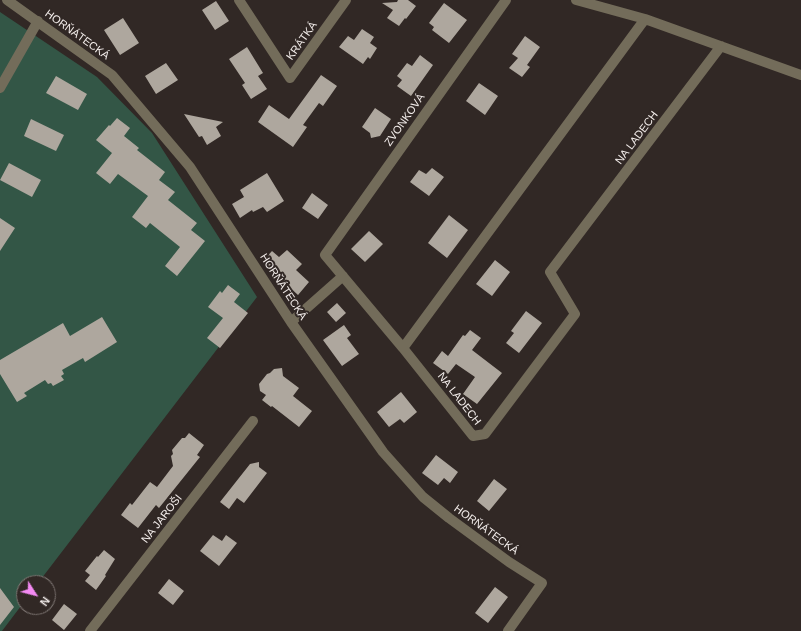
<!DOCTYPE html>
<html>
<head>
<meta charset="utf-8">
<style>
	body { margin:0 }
	#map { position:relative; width:801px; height:631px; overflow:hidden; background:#312825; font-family:Arial,sans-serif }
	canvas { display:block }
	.north { position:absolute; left:16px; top:575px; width:40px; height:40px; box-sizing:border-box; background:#312825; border:1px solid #7f7774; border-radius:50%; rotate:126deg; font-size:11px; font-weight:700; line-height:16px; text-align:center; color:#f3edeb }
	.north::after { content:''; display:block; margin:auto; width:14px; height:18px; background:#f38af2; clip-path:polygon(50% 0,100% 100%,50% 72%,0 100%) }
</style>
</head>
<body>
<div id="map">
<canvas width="801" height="631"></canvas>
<div class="north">N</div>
</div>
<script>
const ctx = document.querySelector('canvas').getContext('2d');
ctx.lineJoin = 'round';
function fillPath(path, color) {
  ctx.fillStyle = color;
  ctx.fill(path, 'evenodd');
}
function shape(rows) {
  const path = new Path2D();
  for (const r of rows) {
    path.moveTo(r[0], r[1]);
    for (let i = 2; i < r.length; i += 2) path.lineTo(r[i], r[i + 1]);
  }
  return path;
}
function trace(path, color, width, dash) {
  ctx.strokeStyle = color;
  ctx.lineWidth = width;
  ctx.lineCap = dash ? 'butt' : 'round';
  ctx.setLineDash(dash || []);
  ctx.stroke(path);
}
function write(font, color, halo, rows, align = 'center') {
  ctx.font = font + ' Arial,sans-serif';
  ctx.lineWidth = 4;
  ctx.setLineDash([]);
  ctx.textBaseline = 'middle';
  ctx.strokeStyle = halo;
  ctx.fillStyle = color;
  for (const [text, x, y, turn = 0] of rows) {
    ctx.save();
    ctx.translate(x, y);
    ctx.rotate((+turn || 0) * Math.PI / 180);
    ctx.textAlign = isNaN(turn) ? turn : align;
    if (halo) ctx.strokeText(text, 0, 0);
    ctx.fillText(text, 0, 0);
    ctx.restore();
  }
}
const green = shape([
	[0,12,97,77,152,133,257,297,38,583,24,583,24,602,2,631,0,631]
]);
const building = shape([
	[398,0,408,0,416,6,406,19,405,18,399,26,387,18,393,10,382,3,397,2],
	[216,1,229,21,215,30,202,10],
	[444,3,467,20,449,43,432,30,434,27,429,23],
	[123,18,139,43,120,55,104,30],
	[362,29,374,37,370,43,377,48,370,59,368,57,363,64,339,47,348,36,354,40],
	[525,36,540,47,527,65,530,67,522,77,509,68,518,58,512,54],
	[247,47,263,73,258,76,267,89,251,99,242,85,245,83,229,59],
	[420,55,433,65,411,96,397,86,402,80,397,76,407,63,412,66],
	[166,63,178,80,156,94,145,76],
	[321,75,337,86,323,106,319,103,303,125,307,127,293,147,258,122,269,105,289,119],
	[56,76,87,94,78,110,46,93],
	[479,83,498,96,485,115,466,101],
	[375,108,391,119,380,136,371,138,370,133,362,127],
	[184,114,223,122,216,127,221,136,207,145,202,136,199,137],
	[117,118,130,128,124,136,139,148,137,150,165,172,159,180,175,192,168,200,197,223,191,230,205,241,177,276,165,266,180,247,150,223,146,228,132,217,148,196,118,174,110,184,96,173,112,153,96,140,109,125,110,126],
	[31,119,64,135,56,151,24,136],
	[9,163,41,180,32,197,0,180],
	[432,168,444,177,429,196,410,182,419,170,426,174],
	[267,173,284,201,267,212,263,207,253,212,252,210,240,218,232,204,244,197,240,190],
	[312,193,328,205,318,219,302,208],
	[449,215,468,230,447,258,428,243],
	[0,218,15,228,0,251],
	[369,231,383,244,365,262,351,249],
	[287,250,302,264,296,270,309,282,298,295,262,262,272,251,279,257],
	[495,260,510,272,492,296,476,284],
	[228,285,240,294,234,302,248,313,220,348,207,338,223,318,208,307,220,291,222,293],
	[337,303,346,313,336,322,327,312],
	[526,311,542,323,519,353,506,343,514,333,511,331],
	[102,317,117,342,85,362,83,358,62,370,64,374,61,376,64,380,53,386,51,383,48,384,45,380,24,393,27,396,17,402,0,374,0,360,63,323,70,336],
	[344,325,351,335,347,338,359,354,342,366,323,340],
	[470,330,481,338,472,350,502,373,477,404,463,394,475,377,456,364,448,374,433,363,442,351,448,356,463,335,465,336],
	[282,368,283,376,299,388,293,396,312,411,299,427,272,406,271,407,262,400,266,395,260,391,259,384,267,374,270,373,274,369],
	[401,392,417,412,404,423,400,419,389,427,377,412],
	[189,433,204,445,197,455,200,457,159,508,156,505,138,528,121,515,130,503,132,505,150,482,157,487,173,466,171,456,173,454,172,450,182,438,185,438],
	[436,455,458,472,450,483,444,478,438,485,422,473],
	[259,462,259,467,267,473,244,503,237,498,229,509,220,502,250,464],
	[494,479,507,489,489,511,477,501],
	[213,535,222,541,226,535,237,543,219,566,200,551],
	[104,550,115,559,105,575,106,576,96,590,85,581,90,575,85,571,97,556,98,557],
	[169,579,184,591,173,605,158,593],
	[495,587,508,597,488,623,475,613],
	[0,588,14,607,0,625],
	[64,604,77,614,64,630,52,620]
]);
const minor = shape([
	[7,0,112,75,190,167,291,322,383,452,423,497,449,518,509,562,542,583,508,631],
	[239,0,290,78,346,0],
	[576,0,645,19,801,75],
	[645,19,403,348,473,436,485,434,575,314,550,272,721,46],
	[0,88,38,21],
	[291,322,343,276],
	[403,348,325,255,506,0],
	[90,631,253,421]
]);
const streetNames = [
	["HORŇÁTECKÁ",77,35,36],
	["KRÁTKÁ",302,41,-55],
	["ZVONKOVÁ",405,120,-55],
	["NA LADECH",637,138,-53],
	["HORŇÁTECKÁ",283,287,57],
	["NA LADECH",459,399,52],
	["NA JAROŠI",162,519,-52],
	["HORŇÁTECKÁ",486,530,36]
];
fillPath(green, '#335646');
fillPath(building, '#aea79e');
trace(minor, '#736c5a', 10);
write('11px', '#f3edeb', '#312825', streetNames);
</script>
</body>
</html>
